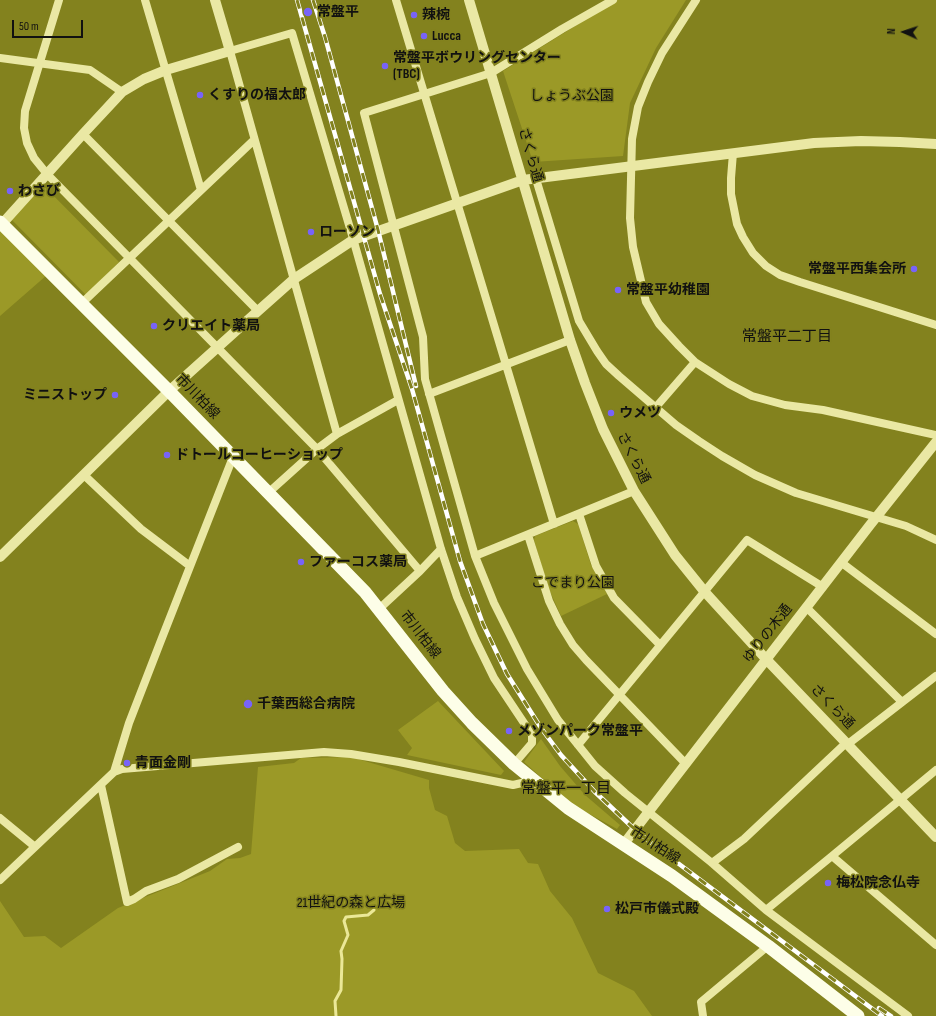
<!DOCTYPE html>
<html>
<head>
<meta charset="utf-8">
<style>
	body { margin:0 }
	#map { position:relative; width:936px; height:1016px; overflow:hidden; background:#83821e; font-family:"Sofia Sans Condensed",sans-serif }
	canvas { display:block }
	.north { position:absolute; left:884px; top:12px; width:40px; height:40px; -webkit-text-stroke:3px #83821e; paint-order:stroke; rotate:273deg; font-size:11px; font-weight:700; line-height:16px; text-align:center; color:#111 }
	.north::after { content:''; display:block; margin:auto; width:14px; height:18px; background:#111; clip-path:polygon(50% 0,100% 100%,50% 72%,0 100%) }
	.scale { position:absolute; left:12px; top:20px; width:71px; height:18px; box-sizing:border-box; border:2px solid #111; border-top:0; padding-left:5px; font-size:12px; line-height:14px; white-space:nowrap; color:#111; -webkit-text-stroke:3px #83821e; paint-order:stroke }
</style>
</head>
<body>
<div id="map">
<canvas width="936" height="1016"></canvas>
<div class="north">N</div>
<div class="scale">50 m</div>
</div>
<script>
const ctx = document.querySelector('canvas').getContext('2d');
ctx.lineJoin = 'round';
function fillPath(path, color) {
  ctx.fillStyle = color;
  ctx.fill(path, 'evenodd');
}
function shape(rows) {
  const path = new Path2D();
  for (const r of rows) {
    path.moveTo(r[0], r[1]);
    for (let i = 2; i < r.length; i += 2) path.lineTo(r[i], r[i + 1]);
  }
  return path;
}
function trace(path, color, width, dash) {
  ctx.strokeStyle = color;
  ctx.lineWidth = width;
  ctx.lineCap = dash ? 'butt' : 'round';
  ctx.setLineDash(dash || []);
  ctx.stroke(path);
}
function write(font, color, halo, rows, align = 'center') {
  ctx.font = font + ' "Sofia Sans Condensed","Noto Sans JP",sans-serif';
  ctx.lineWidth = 3;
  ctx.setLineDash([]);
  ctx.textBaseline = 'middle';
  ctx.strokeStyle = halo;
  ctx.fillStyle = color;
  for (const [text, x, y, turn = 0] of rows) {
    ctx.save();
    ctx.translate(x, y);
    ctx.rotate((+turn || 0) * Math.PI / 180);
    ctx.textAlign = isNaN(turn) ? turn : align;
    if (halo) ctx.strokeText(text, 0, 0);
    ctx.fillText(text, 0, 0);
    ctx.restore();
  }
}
const green = shape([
	[617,0,686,0,656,48,630,103,623,156,533,162,503,71],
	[43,185,119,262,86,295,10,218],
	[0,229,47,275,0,316],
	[573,521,578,524,591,565,607,594,561,616,548,587,534,540,535,536],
	[438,701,504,771,501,775,407,755,412,748,398,730],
	[541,739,560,766,585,795,620,825,617,829,571,804,524,762],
	[351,757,429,780,429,788,435,810,447,816,455,843,465,851,519,849,528,863,538,864,550,891,572,918,598,973,634,991,652,1016,0,1016,0,901,24,937,45,936,61,948,118,908,210,871,227,859,240,858,251,854,258,767,294,763,301,758]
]);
const stream = shape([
	[336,1016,335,1001,341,990,342,959,341,951,348,935,344,921,346,917,368,915,374,910]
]);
const minor = shape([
	[59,0,25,111,24,128,27,143,34,158,47,174,317,449,420,571],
	[145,0,201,190],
	[396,0,554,524],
	[613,0,562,29,491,73,364,113,423,337,425,379,475,556,494,603,527,669,558,720,595,766,625,793,712,863,766,910,908,1016],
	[696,0,662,53,648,82,638,107,632,139,630,218,633,247,646,302,659,324,679,346,695,362,729,384,752,396,785,405,823,410,936,435],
	[0,58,90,70,122,92],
	[83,134,258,311],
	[733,153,731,178,731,194,737,224,743,237,753,253,766,266,780,275,800,282,936,325],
	[536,179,579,321,597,351,606,364,619,376,676,425,699,441,722,456,755,475,796,493,906,526,936,540],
	[82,303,254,140],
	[429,394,570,340],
	[656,407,695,362],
	[337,434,230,51,292,33,352,235,441,549,457,597,475,639,494,678,532,735,532,743,514,764],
	[84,475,141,529,190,566],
	[268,493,317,449,337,434,398,400],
	[579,514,596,566,614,598,660,645],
	[528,535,549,601,560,624,573,645,586,660,686,764],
	[475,556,634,491],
	[842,563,936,634],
	[807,608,902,702],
	[379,609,420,571,441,549],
	[848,744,936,676],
	[578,745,747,540,823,587],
	[114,772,129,723,160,643,233,457],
	[101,785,127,902,134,899,146,891,178,879,238,847],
	[0,818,34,846],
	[832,856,936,770],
	[712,863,744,839,846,743],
	[0,880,114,772,122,769,324,752,351,754,399,762,513,785,526,782,536,782],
	[766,910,832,856,936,945],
	[703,1016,701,1002,768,946]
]);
const tertiary = shape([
	[469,0,570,340,585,383,603,429,634,491,675,555,704,591,766,659,936,837],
	[2,224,83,134,122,92,144,79,166,70,230,51,215,0],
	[0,557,169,391,258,311,294,279,353,240,523,180,814,143,861,141,900,142,936,144],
	[623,845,870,525,936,442]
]);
const primary = shape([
	[0,222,169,391,365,592,443,691,472,723,514,764,568,808,672,876,768,946,858,1016]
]);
const rail = shape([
	[297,0,380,294,412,389,460,561,483,624,507,674,541,728,561,755,595,792,630,825,651,843,882,1016],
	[313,0,325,37,378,230,416,386],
	[879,1008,891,1016]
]);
const markers = [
	[308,12,5,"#7863f9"],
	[414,15,4,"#7863f9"],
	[424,36,4,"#7863f9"],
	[385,66,4,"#7863f9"],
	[200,95,4,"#7863f9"],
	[10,191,4,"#7863f9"],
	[311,232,4,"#7863f9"],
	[914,269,4,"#7863f9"],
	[618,290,4,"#7863f9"],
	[154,326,4,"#7863f9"],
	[115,395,4,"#7863f9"],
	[611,413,4,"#7863f9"],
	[167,455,4,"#7863f9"],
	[301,562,4,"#7863f9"],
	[248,704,5,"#7863f9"],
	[509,731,4,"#7863f9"],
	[127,763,4,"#7863f9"],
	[828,883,4,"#7863f9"],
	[607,909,4,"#7863f9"]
];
const poiNames = [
	["常盤平",317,12],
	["辣椀",422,15],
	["Lucca",432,36],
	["常盤平ボウリングセンター",393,58],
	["(TBC)",393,74],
	["くすりの福太郎",208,95],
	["わさび",18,191],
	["ローソン",319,232],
	["常盤平西集会所",906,269,"right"],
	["常盤平幼稚園",626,290],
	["クリエイト薬局",162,326],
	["ミニストップ",107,395,"right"],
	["ウメツ",619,413],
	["ドトールコーヒーショップ",175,455],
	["ファーコス薬局",309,562],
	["千葉西総合病院",257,704],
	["メゾンパーク常盤平",517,731],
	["青面金剛",135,763],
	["梅松院念仏寺",836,883],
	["松戸市儀式殿",615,909]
];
const parkNames = [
	["しょうぶ公園",572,96],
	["こでまり公園",573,583],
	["21世紀の森と広場",351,903]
];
const streetNames = [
	["さくら通",530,155,74],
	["市川柏線",197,397,46],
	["さくら通",633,458,63],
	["ゆりの木通",768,634,-52],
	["市川柏線",420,635,52],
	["さくら通",832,707,46],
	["市川柏線",655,846,33]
];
const neighbourhoodNames = [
	["常盤平二丁目",787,337],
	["常盤平一丁目",566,789]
];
fillPath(green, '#9b9927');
trace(stream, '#ebe897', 3);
trace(minor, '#eae8a4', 8);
trace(tertiary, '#eae8a4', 10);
trace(primary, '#fdfee8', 13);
trace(rail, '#fff', 4.5);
trace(rail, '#83821e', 3, [9]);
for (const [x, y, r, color] of markers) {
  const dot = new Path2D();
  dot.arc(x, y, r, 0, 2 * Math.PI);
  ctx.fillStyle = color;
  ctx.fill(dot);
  trace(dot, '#83821e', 1.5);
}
write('bold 14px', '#111', '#83821e', poiNames, 'left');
write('14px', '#111', '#83821e', parkNames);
write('14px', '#111', '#83821e', streetNames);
write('15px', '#111', '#83821e', neighbourhoodNames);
</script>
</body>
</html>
